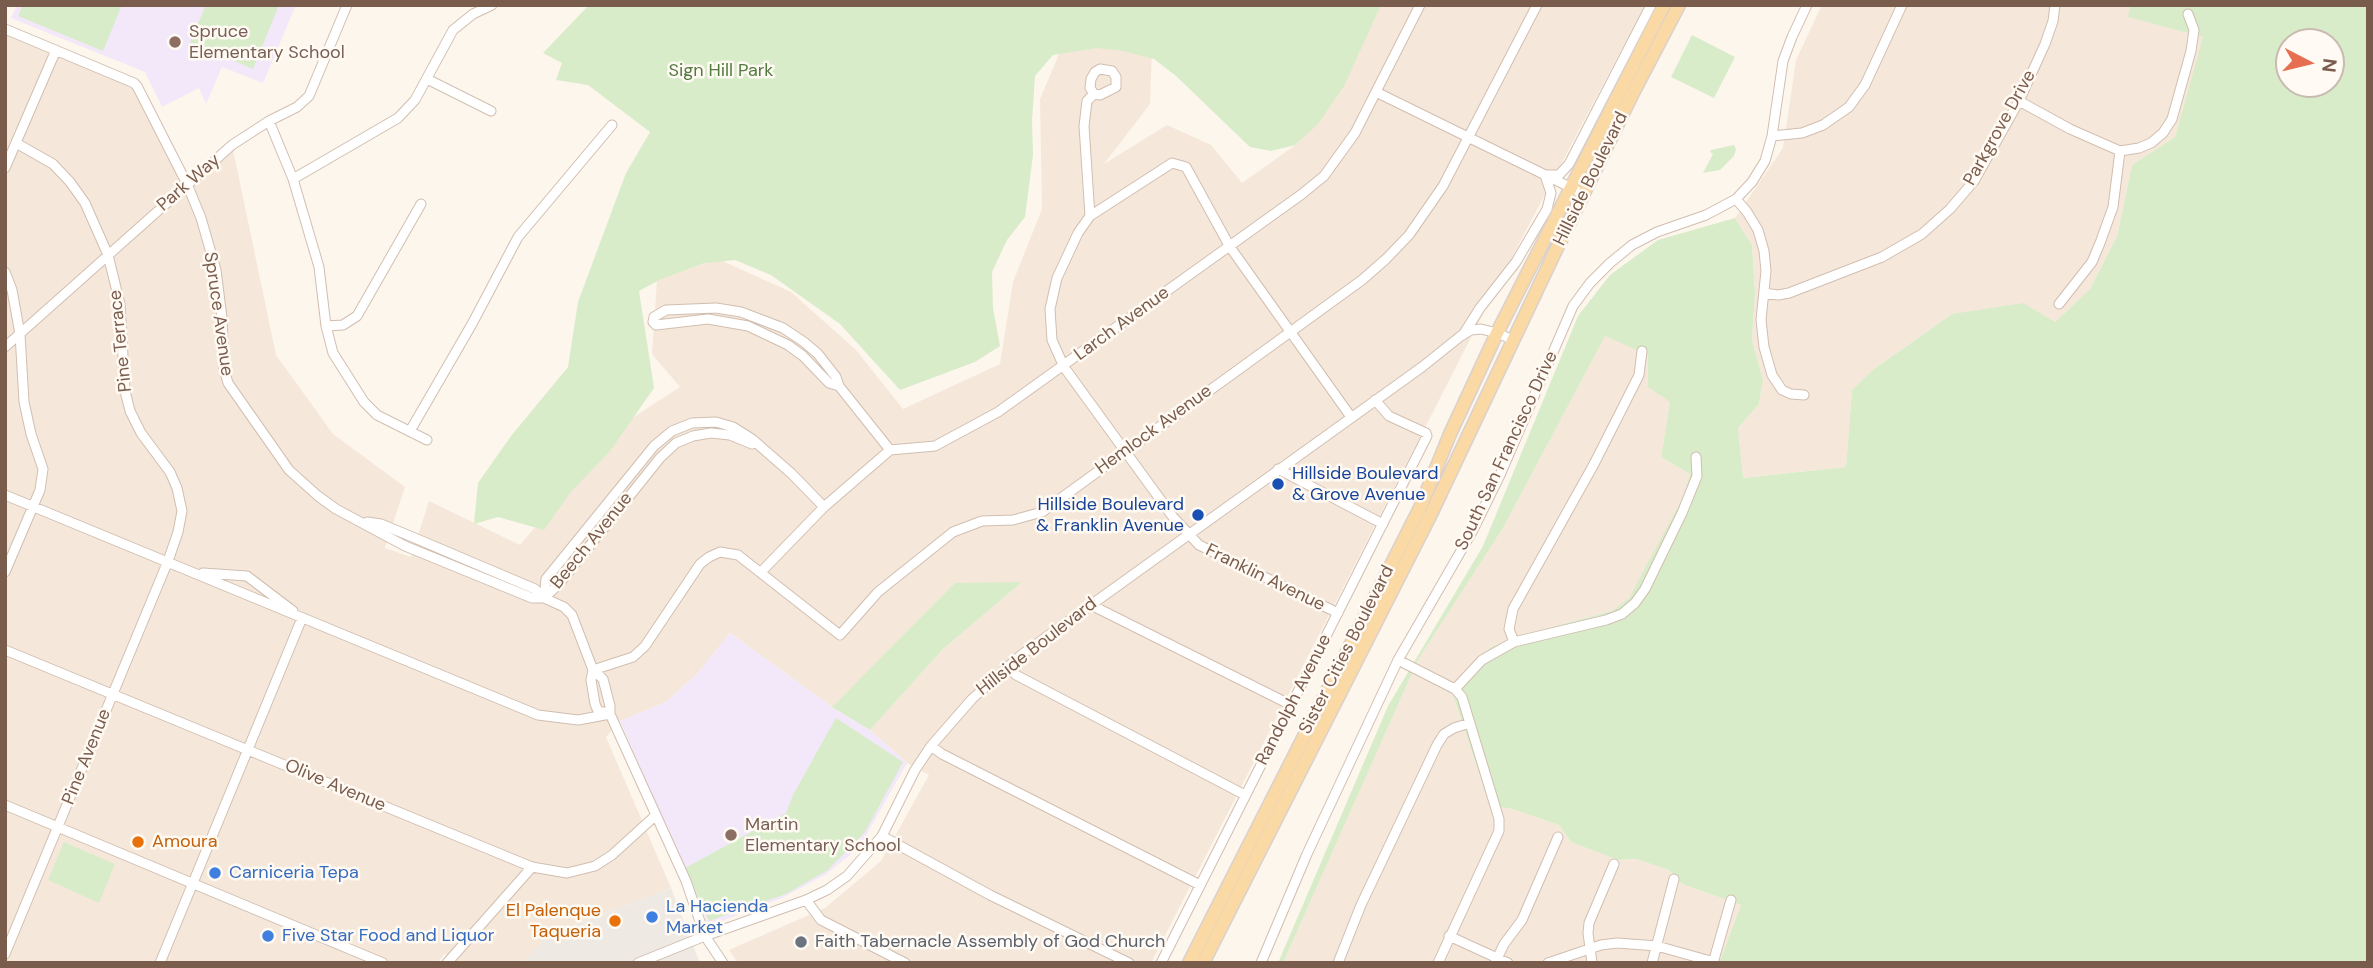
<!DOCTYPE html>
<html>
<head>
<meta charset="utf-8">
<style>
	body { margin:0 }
	#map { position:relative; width:2373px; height:968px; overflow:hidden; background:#fdf6ec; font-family:"DM Sans",sans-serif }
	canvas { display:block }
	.frame { position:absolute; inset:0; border:7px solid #7a5c4d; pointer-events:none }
	.north { position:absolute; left:2275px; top:28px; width:70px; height:70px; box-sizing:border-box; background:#fffaf3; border:2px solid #cabbb1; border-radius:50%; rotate:97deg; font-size:19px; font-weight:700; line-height:28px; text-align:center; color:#7a5c4d }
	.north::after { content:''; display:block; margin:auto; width:24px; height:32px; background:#e76f51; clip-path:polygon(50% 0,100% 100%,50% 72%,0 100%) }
</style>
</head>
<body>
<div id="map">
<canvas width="2373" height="968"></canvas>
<div class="frame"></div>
<div class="north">N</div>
</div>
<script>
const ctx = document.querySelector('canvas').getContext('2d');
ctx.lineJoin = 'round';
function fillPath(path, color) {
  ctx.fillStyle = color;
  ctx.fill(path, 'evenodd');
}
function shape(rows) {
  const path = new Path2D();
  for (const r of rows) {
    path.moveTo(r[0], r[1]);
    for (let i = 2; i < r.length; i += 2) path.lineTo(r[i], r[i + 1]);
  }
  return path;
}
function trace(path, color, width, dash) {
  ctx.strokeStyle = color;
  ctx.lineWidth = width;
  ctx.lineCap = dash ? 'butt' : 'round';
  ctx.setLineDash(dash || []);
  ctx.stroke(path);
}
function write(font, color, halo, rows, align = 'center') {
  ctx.font = font + ' "DM Sans",sans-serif';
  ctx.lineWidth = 5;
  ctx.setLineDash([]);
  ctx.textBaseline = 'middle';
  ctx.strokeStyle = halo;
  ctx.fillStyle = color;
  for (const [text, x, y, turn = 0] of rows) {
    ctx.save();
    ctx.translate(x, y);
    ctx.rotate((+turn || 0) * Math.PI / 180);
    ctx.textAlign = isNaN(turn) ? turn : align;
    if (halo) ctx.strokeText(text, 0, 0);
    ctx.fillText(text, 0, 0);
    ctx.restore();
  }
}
const residential = shape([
	[1381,5,1645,5,1523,236,1151,963,738,963,729,950,825,908,881,861,929,775,907,763,870,730,942,650,1021,583,955,584,832,707,730,633,697,674,666,702,620,721,606,737,671,888,550,934,522,963,462,963,444,954,438,963,5,963,5,30,137,86,187,184,232,145,276,355,333,434,405,487,385,548,411,557,429,501,520,545,623,424,680,387,652,354,657,280,718,259,791,292,856,350,903,409,1000,364,1013,282,1042,209,1040,99,1062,47,1152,49,1150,104,1104,164,1167,125,1211,145,1242,183,1294,146,1321,119],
	[1822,5,2130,5,2129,17,2204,37,2175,137,2132,165,2117,236,2090,289,2055,322,1952,314,1874,369,1852,390,1846,467,1743,478,1738,428,1759,404,1763,380,1752,340,1755,293,1752,245,1735,218,1783,148,1796,60],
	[1605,335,1648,355,1670,402,1661,457,1690,474,1682,499,1630,598,1612,611,1525,634,1491,647,1454,698,1490,807,1509,808,1559,825,1571,842,1618,860,1636,859,1669,870,1682,884,1741,905,1719,963,1283,963,1418,660,1503,528]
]);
const industrial = shape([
	[671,888,700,963,522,963,550,934]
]);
const education = shape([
	[17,5,296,5,263,83,222,67,206,104,199,88,162,107,145,72,11,18],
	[730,633,832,707,870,730,907,763,859,848,825,875,782,898,709,926,620,721,666,702,697,674]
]);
const green = shape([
	[23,5,122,5,103,51,18,16],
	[206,5,279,5,253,69,190,42],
	[589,5,1381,5,1344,86,1318,124,1295,145,1271,151,1250,147,1176,76,1154,59,1123,51,1097,48,1053,55,1035,76,1032,120,1033,155,1025,217,1007,240,992,272,993,308,1000,346,975,362,900,390,840,324,771,275,735,260,705,263,659,280,639,291,654,388,610,451,570,493,544,530,498,517,474,524,478,483,511,436,568,367,578,302,626,173,650,132,588,85,556,80,562,63,543,53],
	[2130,5,2368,5,2368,963,1719,963,1741,905,1682,884,1669,870,1636,859,1618,860,1571,842,1559,825,1509,808,1490,807,1454,698,1460,677,1491,647,1525,634,1612,611,1629,598,1682,499,1690,474,1661,457,1670,402,1648,387,1648,355,1605,336,1503,528,1418,660,1283,963,1278,963,1388,706,1483,546,1578,316,1610,275,1658,240,1735,218,1752,245,1755,293,1752,340,1763,380,1759,404,1738,428,1743,478,1846,467,1852,390,1874,369,1952,314,2023,303,2055,322,2090,289,2117,236,2132,165,2175,137,2203,37,2128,17],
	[2289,42,2331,42,2331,84,2289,84],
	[1692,35,1735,57,1714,98,1671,77],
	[1734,145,1736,149,1734,156,1720,170,1703,173,1713,154,1710,152,1711,150],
	[1022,582,942,650,870,730,832,707,955,583],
	[836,718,903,762,865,832,828,870,786,894,709,921,685,868,786,813,793,795],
	[64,842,115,864,99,903,48,880]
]);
const minor = shape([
	[5,29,134,83,137,86,187,184,201,218,216,270,222,318,224,369,228,383,289,470,318,496,336,509,405,546,532,598,544,598,564,607,572,615,593,670,603,679,610,706,610,714,686,881,705,936,723,963],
	[427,79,491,111],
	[1376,92,1584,194],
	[1094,94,1090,88,1091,79,1095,72,1100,69,1112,71,1116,77,1116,87,1100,95,1094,94,1087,101,1084,126,1090,216,1078,233,1057,278,1050,309,1052,340,1064,367,1173,517,1199,545,1338,613],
	[2019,101,2070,129,2120,151,2139,148,2151,143,2163,133,2172,119,2191,51,2194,30,2188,14],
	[269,121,293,179,319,267,326,326,333,353,364,402,377,415,427,440],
	[1772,136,1802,133,1823,125,1849,107,1865,85,1902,5],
	[5,168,56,50],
	[1547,175,1559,175,1569,164,1651,5],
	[293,179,398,118,415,100,453,30,473,14,492,5],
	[1736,199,1747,212,1758,230,1764,251,1766,271,1761,320,1764,347,1772,375,1782,390,1791,394,1804,395],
	[1090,216,1172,163,1186,167,1230,247,1351,417],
	[5,272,12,290,20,334,24,402,31,434,43,469,40,490,5,572],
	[1764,293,1778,295,1789,293,1882,257,1922,234,1950,209,1974,181,2019,101,2045,44,2053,21,2055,5],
	[2059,304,2092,262,2100,243,2113,207,2120,151],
	[326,326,343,325,357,316,421,204],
	[1463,335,1480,308,1516,262,1547,209,1551,193,1545,175],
	[5,347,232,145,269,121,297,107,309,96,347,5],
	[839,386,829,383,803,356,788,345,748,326,708,319,656,325,653,322,654,317,666,310,716,308,741,312,783,328,804,342,818,354,836,377,839,386,890,450],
	[410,431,472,324,518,237,612,125],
	[1278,469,1383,524],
	[5,495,538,715,578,720,610,714],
	[367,522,381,524,410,536,535,589,544,598],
	[761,572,824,507,890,450,935,446,998,412,1302,194,1324,176,1355,133,1420,5],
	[203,573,247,576,293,611],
	[544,598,546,579,654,446,672,431,692,423,716,422,733,427,752,439,792,474,824,507],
	[544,598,559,584,660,458,676,443,693,436,711,433,730,435,752,444],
	[1091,605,1291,705],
	[1514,642,1509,629,1513,609,1594,464,1632,389,1639,375,1642,351],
	[5,650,532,867,567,873,595,866,612,855,655,816],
	[1398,660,1455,689,1462,697,1499,819,1499,831,1438,963],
	[1008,666,1016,675,1245,795],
	[593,670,633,657,645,646,700,564,709,557,720,552,738,555,840,635,878,592,953,532,982,521,1013,520,1042,512,1362,280,1386,259,1409,235,1443,186,1537,5],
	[593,670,591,680,595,704,598,711,608,713],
	[1455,689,1482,660,1514,642,1606,620,1622,614,1635,603,1645,589,1682,513,1697,476,1696,457],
	[931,746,942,754,1200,885],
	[5,805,383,963],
	[882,836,990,895,1129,963],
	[806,900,821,920,905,963],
	[1449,936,1508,963],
	[5,954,168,561,178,532,182,511,177,488,170,472,141,433,130,411,125,391,120,304,108,255,85,203,70,182,53,164,16,143],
	[160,963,302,618],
	[447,963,532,867],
	[638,963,705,936,806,900,827,890,847,876,882,836,915,770,931,746,972,699,1020,656,1422,367,1462,335,1471,330,1481,329,1497,333,1513,340],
	[1161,963,1427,436,1426,433,1389,416,1375,400],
	[1261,963,1307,854,1398,660,1473,530,1500,475,1573,306,1590,283,1610,263,1632,245,1657,232,1706,215,1736,199,1752,182,1765,161,1772,136,1783,61,1792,37,1807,5],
	[1338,963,1361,905,1437,745,1444,734,1454,728,1470,723],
	[1495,963,1504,944,1522,920,1558,837],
	[1548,963,1601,945,1617,943,1657,946,1714,962],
	[1592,963,1588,933,1589,923,1614,864],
	[1652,963,1674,879],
	[1713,963,1731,900]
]);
const major = shape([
	[1189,963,1420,508,1450,434,1497,333,1664,5],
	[1203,963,1431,514,1555,252,1633,93,1679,5]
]);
const markers = [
	[175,42,7,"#8d6e63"],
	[1278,484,7,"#1a4fb4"],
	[1198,515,7,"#1a4fb4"],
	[731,835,7,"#8d6e63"],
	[138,842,7,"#e8710a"],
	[215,873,7,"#3f7fe0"],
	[652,917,7,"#3f7fe0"],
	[615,921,7,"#e8710a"],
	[268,936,7,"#3f7fe0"],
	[801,942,7,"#6b7280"]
];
const educationNames = [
	["Spruce",189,32],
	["Elementary School",189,53],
	["Martin",745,825],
	["Elementary School",745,846]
];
const parkNames = [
	["Sign Hill Park",721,71]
];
const streetNames = [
	["Parkgrove Drive",2000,128,-61],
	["Hillside Boulevard",1591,179,-64],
	["Park Way",189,183,-41],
	["Spruce Avenue",218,314,82],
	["Larch Avenue",1122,324,-36],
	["Pine Terrace",121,341,-96],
	["Hemlock Avenue",1154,430,-36],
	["South San Francisco Drive",1507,451,-65],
	["Beech Avenue",592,541,-51],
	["Franklin Avenue",1265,578,26],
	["Hillside Boulevard",1037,647,-38],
	["Sister Cities Boulevard",1347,650,-63],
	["Randolph Avenue",1294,700,-63],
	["Pine Avenue",87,757,-68],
	["Olive Avenue",335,786,23]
];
const transitNames = [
	["Hillside Boulevard",1292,474],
	["& Grove Avenue",1292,495],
	["Hillside Boulevard",1184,505,"right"],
	["& Franklin Avenue",1184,526,"right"]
];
const foodNames = [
	["Amoura",152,842],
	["El Palenque",601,911,"right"],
	["Taqueria",601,932,"right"]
];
const shopNames = [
	["Carniceria Tepa",229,873],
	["La Hacienda",666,907],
	["Market",666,928],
	["Five Star Food and Liquor",282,936]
];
const worshipNames = [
	["Faith Tabernacle Assembly of God Church",815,942]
];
fillPath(residential, '#f5e8da');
fillPath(industrial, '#efe9e4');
fillPath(education, '#f3e8fa');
fillPath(green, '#d8ecc9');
trace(minor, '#d1beb0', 11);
trace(major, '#dad1cd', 15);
trace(minor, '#fff', 9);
trace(major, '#fbd9a5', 12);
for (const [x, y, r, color] of markers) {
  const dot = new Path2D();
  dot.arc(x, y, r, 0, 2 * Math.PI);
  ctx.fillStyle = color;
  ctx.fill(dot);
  trace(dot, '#fffaf3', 2.5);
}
write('18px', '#785e54', '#fffaf3', educationNames, 'left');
write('18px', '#537a41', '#fffaf3', parkNames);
write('18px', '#7a5c4d', '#fffaf3', streetNames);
write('18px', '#164399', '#fffaf3', transitNames, 'left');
write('18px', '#c56008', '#fffaf3', foodNames, 'left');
write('18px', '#366cbe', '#fffaf3', shopNames, 'left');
write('18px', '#5b616d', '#fffaf3', worshipNames, 'left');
</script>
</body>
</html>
